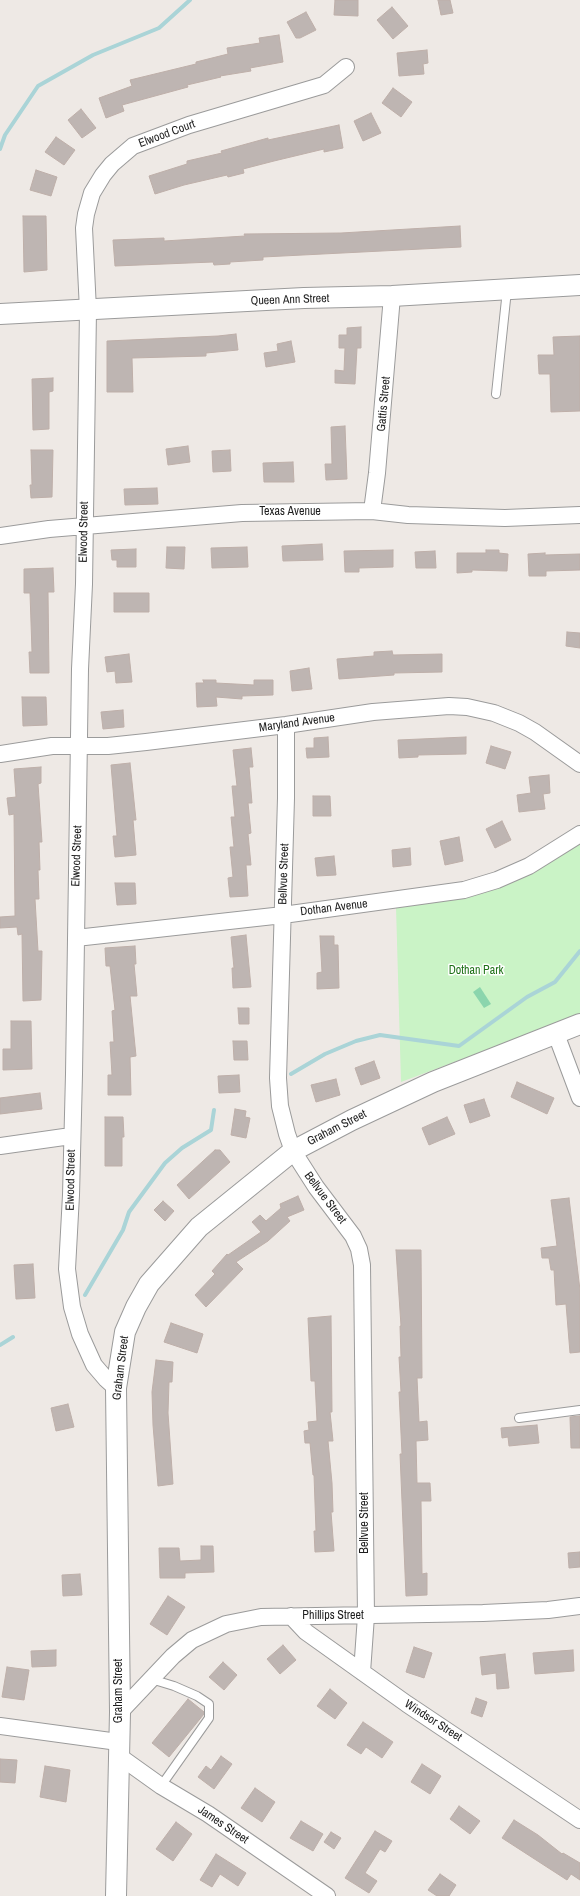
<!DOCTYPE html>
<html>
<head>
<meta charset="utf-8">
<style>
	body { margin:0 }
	canvas { display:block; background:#eee9e5 }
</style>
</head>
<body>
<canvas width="580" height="1896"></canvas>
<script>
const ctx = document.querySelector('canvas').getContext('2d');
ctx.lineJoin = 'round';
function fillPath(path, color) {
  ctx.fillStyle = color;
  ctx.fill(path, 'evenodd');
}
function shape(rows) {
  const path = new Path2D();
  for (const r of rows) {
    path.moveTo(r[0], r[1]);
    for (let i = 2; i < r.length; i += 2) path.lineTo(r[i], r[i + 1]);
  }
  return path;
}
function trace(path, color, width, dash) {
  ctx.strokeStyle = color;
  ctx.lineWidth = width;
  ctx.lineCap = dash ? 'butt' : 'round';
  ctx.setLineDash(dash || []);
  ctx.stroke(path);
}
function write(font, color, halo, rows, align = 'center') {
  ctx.font = font + ' "Archivo Narrow",sans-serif';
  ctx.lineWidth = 3;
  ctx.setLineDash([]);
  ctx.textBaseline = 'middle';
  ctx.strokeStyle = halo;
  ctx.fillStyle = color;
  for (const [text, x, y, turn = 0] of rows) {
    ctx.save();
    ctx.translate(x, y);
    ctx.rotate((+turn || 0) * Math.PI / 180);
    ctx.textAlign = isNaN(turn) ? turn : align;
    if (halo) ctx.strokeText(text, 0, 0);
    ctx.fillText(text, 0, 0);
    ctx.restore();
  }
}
const park = shape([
	[580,841,580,1015,401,1082,396,907,433,901]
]);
const pitch = shape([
	[480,987,491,1004,484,1008,473,992]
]);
const stream = shape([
	[0,149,5,135,38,86,93,55,159,28,190,0],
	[291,1074,325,1054,356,1041,380,1035,459,1046,527,997,555,982,580,951],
	[85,1295,123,1230,129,1212,165,1163,182,1148,211,1130,214,1110],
	[0,1345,13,1337]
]);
const building = shape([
	[335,0,358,0,358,16,334,15,335,0],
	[438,0,450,0,453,13,441,15,438,0],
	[392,7,408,26,393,39,377,20,392,7],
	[306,12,316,30,300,38,296,38,287,22,306,12],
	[279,35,283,62,250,68,251,71,220,76,221,77,187,85,188,87,122,105,124,111,106,118,99,98,132,86,130,80,196,64,196,62,228,54,227,48,260,43,259,38,279,35],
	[427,50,428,63,423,64,424,74,399,76,397,53,427,50],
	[393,88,412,102,401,117,382,103,393,88],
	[81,109,96,128,82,138,68,120,81,109],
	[371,113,381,133,363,141,354,121,371,113],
	[339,125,343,148,324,152,324,149,274,161,243,169,244,173,228,177,227,175,184,185,155,194,149,176,187,164,187,161,222,153,221,151,268,138,268,140,339,125],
	[56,137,75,150,64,165,45,152,56,137],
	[36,170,57,177,51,196,30,190,36,170],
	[23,216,46,216,47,270,24,272,23,216],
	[460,226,461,247,263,257,263,260,230,262,230,264,214,265,213,262,115,266,113,240,164,238,164,241,245,236,244,234,341,233,460,226],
	[361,327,361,348,357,348,355,384,335,383,335,370,344,371,345,348,339,348,339,335,347,335,347,328,361,327],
	[236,334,238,350,206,353,206,356,132,358,133,392,107,392,107,341,218,336,236,334],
	[580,336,580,411,551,412,550,374,539,374,538,355,554,355,553,337,580,336],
	[291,341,295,362,266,367,264,353,278,351,277,344,291,341],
	[53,378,53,391,49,392,49,429,33,430,32,379,53,378],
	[345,426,347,479,326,480,325,464,332,464,331,427,345,426],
	[188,446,190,462,168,465,166,449,188,446],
	[31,450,53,450,52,497,31,498,30,485,32,485,31,450],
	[230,450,231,471,213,472,212,451,230,450],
	[293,462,294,482,264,482,263,463,293,462],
	[157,488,158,504,125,505,124,489,157,488],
	[322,544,323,560,283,561,282,546,322,544],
	[167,547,185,547,184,569,166,568,167,547],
	[247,547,248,567,212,568,211,548,247,547],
	[136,549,136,567,117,567,117,560,112,560,111,550,136,549],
	[393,550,393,567,359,568,359,572,345,572,344,551,393,550],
	[486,550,499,550,499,553,508,554,507,571,472,570,472,572,457,573,457,553,486,553,486,550],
	[435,551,436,568,416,568,415,552,435,551],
	[545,553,545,555,580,554,580,570,546,571,546,576,529,576,528,554,545,553],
	[53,568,54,592,48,592,49,673,30,673,29,652,32,652,30,593,24,593,24,569,53,568],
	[114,593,149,593,149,612,114,612,114,593],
	[567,632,580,633,580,648,566,646,567,632],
	[392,651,393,655,442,654,442,672,394,673,394,675,339,679,337,659,374,656,374,652,392,651],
	[129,654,132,682,116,683,115,671,107,672,105,657,129,654],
	[309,668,312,689,292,691,290,671,309,668],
	[203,680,216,680,216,683,254,685,254,680,273,680,273,695,242,696,242,699,216,697,217,706,197,707,196,683,204,683,203,680],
	[22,697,46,697,47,725,23,726,22,697],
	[123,710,124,727,103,729,101,712,123,710],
	[328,737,329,757,307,758,306,748,314,748,314,738,328,737],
	[466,737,466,754,418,755,418,757,399,758,398,740,466,737],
	[491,746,511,752,505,769,486,763,491,746],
	[251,748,253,767,249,767,252,803,248,803,251,833,248,834,251,865,246,865,248,896,230,897,228,878,233,877,230,847,234,847,231,817,235,817,232,786,237,786,233,750,251,748],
	[130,763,136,820,133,820,136,855,115,857,113,836,117,836,111,765,130,763],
	[41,767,41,783,38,784,42,842,39,842,40,870,38,870,39,899,35,899,38,951,42,951,41,1000,23,1001,22,934,18,935,17,927,0,928,0,917,15,916,14,814,9,815,7,798,16,797,14,769,41,767],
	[549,775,550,793,543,794,545,809,519,812,517,795,531,793,529,777,549,775],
	[313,796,330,796,331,816,313,816,313,796],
	[502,821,511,840,495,848,486,829,502,821],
	[459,837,463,861,445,865,440,841,459,837],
	[410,848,411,865,393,867,392,850,410,848],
	[334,856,336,875,317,876,315,858,334,856],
	[115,883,135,883,136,904,117,905,115,883],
	[246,935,251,987,233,988,232,968,234,968,231,937,246,935],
	[320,936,334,936,334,945,338,945,339,988,317,989,317,973,322,972,320,936],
	[135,946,136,964,134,964,137,996,130,996,136,1056,130,1057,131,1095,108,1095,108,1075,112,1075,110,1042,114,1042,112,1011,115,1010,110,966,106,966,105,948,135,946],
	[238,1008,249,1008,249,1024,239,1024,238,1008],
	[11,1021,31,1021,32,1069,3,1070,3,1049,11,1049,11,1021],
	[233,1041,247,1041,248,1060,234,1060,233,1041],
	[374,1061,380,1078,361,1085,355,1068,374,1061],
	[239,1075,240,1092,219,1093,218,1076,239,1075],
	[336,1079,340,1095,316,1102,311,1085,336,1079],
	[517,1082,554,1098,547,1114,511,1097,517,1082],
	[40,1093,42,1109,0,1114,0,1098,40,1093],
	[484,1099,490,1116,470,1123,464,1105,484,1099],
	[235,1109,246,1111,245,1117,250,1118,246,1138,231,1135,235,1109],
	[105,1117,123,1117,124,1137,122,1137,122,1166,105,1166,105,1117],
	[447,1117,455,1134,429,1145,422,1128,447,1117],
	[215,1150,220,1150,230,1162,189,1199,177,1185,215,1150],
	[298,1196,304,1210,287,1217,290,1221,268,1241,236,1262,243,1269,206,1307,195,1295,215,1274,212,1271,227,1254,228,1255,261,1232,252,1222,260,1215,266,1221,281,1208,280,1204,298,1196],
	[569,1198,580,1290,580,1352,570,1353,566,1304,556,1305,554,1270,551,1270,549,1258,542,1258,541,1248,557,1246,551,1200,569,1198],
	[163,1201,174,1211,165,1221,154,1210,163,1201],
	[396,1250,421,1250,422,1378,417,1378,419,1422,427,1421,428,1440,416,1441,417,1483,430,1483,431,1501,421,1501,422,1574,427,1573,427,1595,406,1596,400,1454,402,1454,399,1392,401,1392,399,1357,401,1357,400,1326,401,1326,396,1250],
	[33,1264,35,1298,16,1299,14,1265,33,1264],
	[331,1316,332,1412,330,1412,333,1441,328,1441,332,1483,333,1512,331,1512,334,1551,315,1552,314,1531,316,1531,314,1475,313,1475,310,1443,305,1443,304,1431,309,1430,308,1422,317,1421,315,1381,311,1381,308,1318,331,1316],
	[171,1323,203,1334,197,1353,164,1342,171,1323],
	[156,1360,173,1362,172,1382,169,1382,168,1413,173,1484,158,1486,153,1425,152,1392,156,1360],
	[68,1404,74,1427,56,1431,51,1408,68,1404],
	[580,1416,580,1448,571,1448,570,1417,580,1416],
	[537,1425,539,1443,509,1446,508,1437,502,1438,501,1428,537,1425],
	[201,1546,213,1546,214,1572,185,1573,185,1578,160,1578,159,1548,179,1548,180,1561,201,1560,201,1546],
	[580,1552,580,1567,569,1568,568,1553,580,1552],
	[80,1574,82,1595,63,1596,62,1575,80,1574],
	[168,1596,185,1607,167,1635,150,1624,168,1596],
	[283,1645,296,1660,280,1674,267,1659,283,1645],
	[414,1647,432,1653,424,1678,406,1672,414,1647],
	[56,1650,56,1666,32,1667,31,1651,56,1650],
	[573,1650,574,1671,535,1674,533,1653,573,1650],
	[505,1654,509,1688,497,1689,496,1673,482,1675,480,1657,505,1654],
	[223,1662,237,1675,224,1690,209,1677,223,1662],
	[7,1667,29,1670,24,1700,2,1697,7,1667],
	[330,1689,347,1703,335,1719,317,1706,330,1689],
	[476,1698,487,1702,482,1717,471,1713,476,1698],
	[188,1699,204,1712,204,1714,169,1757,152,1743,188,1699],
	[363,1722,393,1742,382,1758,366,1747,361,1754,347,1745,363,1722],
	[221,1756,232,1764,214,1789,198,1777,206,1766,211,1770,221,1756],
	[0,1759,17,1760,15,1783,0,1782,0,1759],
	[422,1764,441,1776,430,1794,411,1782,422,1764],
	[45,1766,70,1770,66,1802,40,1797,45,1766],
	[255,1788,275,1802,262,1822,241,1808,255,1788],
	[459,1806,480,1821,470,1834,450,1819,459,1806],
	[514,1820,538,1835,562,1854,563,1853,580,1863,580,1880,571,1874,567,1880,502,1838,514,1820],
	[301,1821,323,1834,313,1851,290,1838,301,1821],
	[176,1822,192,1834,173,1861,156,1849,176,1822],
	[375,1831,392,1841,385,1852,380,1849,365,1873,377,1881,369,1893,345,1878,375,1831],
	[331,1832,341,1838,334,1849,324,1842,331,1832],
	[216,1854,246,1873,238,1886,220,1874,212,1887,200,1880,216,1854],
	[440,1874,456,1885,449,1896,437,1896,428,1890,440,1874]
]);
const service = shape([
	[496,394,507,290],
	[519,1418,580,1410],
	[151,1679,174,1686,197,1696,209,1704,209,1718,161,1786]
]);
const minor = shape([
	[372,511,377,473,392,296],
	[0,536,49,529,242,513,372,511,408,515,505,518,580,515],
	[286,725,286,798,278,1078,280,1106,287,1134,293,1151,316,1187,353,1236,359,1249,362,1265,366,1616,362,1672],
	[0,754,52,746,108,746,146,742,286,725,373,712,449,706,467,707,494,713,519,723,535,732,580,764],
	[76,938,283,915,464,890,497,880,529,866,580,834],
	[556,1034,580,1098],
	[0,1146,71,1136],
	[116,1388,106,1379,94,1365,80,1334,72,1307,67,1269,71,1195,74,1074,80,669,84,584,88,310,84,228,86,214,92,193,103,175,112,164,133,146,189,125,324,85,346,67],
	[291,1616,306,1632,407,1704,580,1820],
	[120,1712,173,1656,192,1640,226,1624,261,1617,483,1613,548,1610,580,1606],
	[0,1726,118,1742],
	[119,1756,161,1786,208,1814,327,1896]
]);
const tertiary = shape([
	[0,314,304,298,392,296,580,285],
	[116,1896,120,1712,116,1388,125,1332,136,1307,149,1284,199,1227,293,1151,352,1120,433,1082,580,1024]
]);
const streetNames = [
	["Elwood Court",167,134,-20],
	["Queen Ann Street",290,300,-2],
	["Gattis Street",384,404,-85],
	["Texas Avenue",290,512],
	["Elwood Street",84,532,-89],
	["Maryland Avenue",297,723,-8],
	["Elwood Street",77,856,-88],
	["Bellvue Street",284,874,-88],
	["Dothan Avenue",334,908,-7],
	["Graham Street",337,1128,-27],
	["Elwood Street",71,1180,-89],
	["Bellvue Street",325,1198,53],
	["Graham Street",121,1368,-83],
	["Bellvue Street",365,1523,-90],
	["Phillips Street",333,1616],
	["Graham Street",119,1691,-90],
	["Windsor Street",433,1721,33],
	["James Street",223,1825,34]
];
const parkNames = [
	["Dothan Park",476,971]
];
fillPath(park, '#caf3c6');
fillPath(pitch, '#8bd5ad');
trace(stream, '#aad4d7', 4);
fillPath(building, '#beb5b2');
trace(building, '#beafa9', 1);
trace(service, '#9b9b9b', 10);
trace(minor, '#9b9b9b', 18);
trace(tertiary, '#9b9b9b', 22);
trace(service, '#fff', 8);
trace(minor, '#fff', 16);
trace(tertiary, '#fff', 20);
write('12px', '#1e1e1e', '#fff', streetNames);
write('12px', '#1e7117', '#fff', parkNames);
</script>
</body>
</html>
